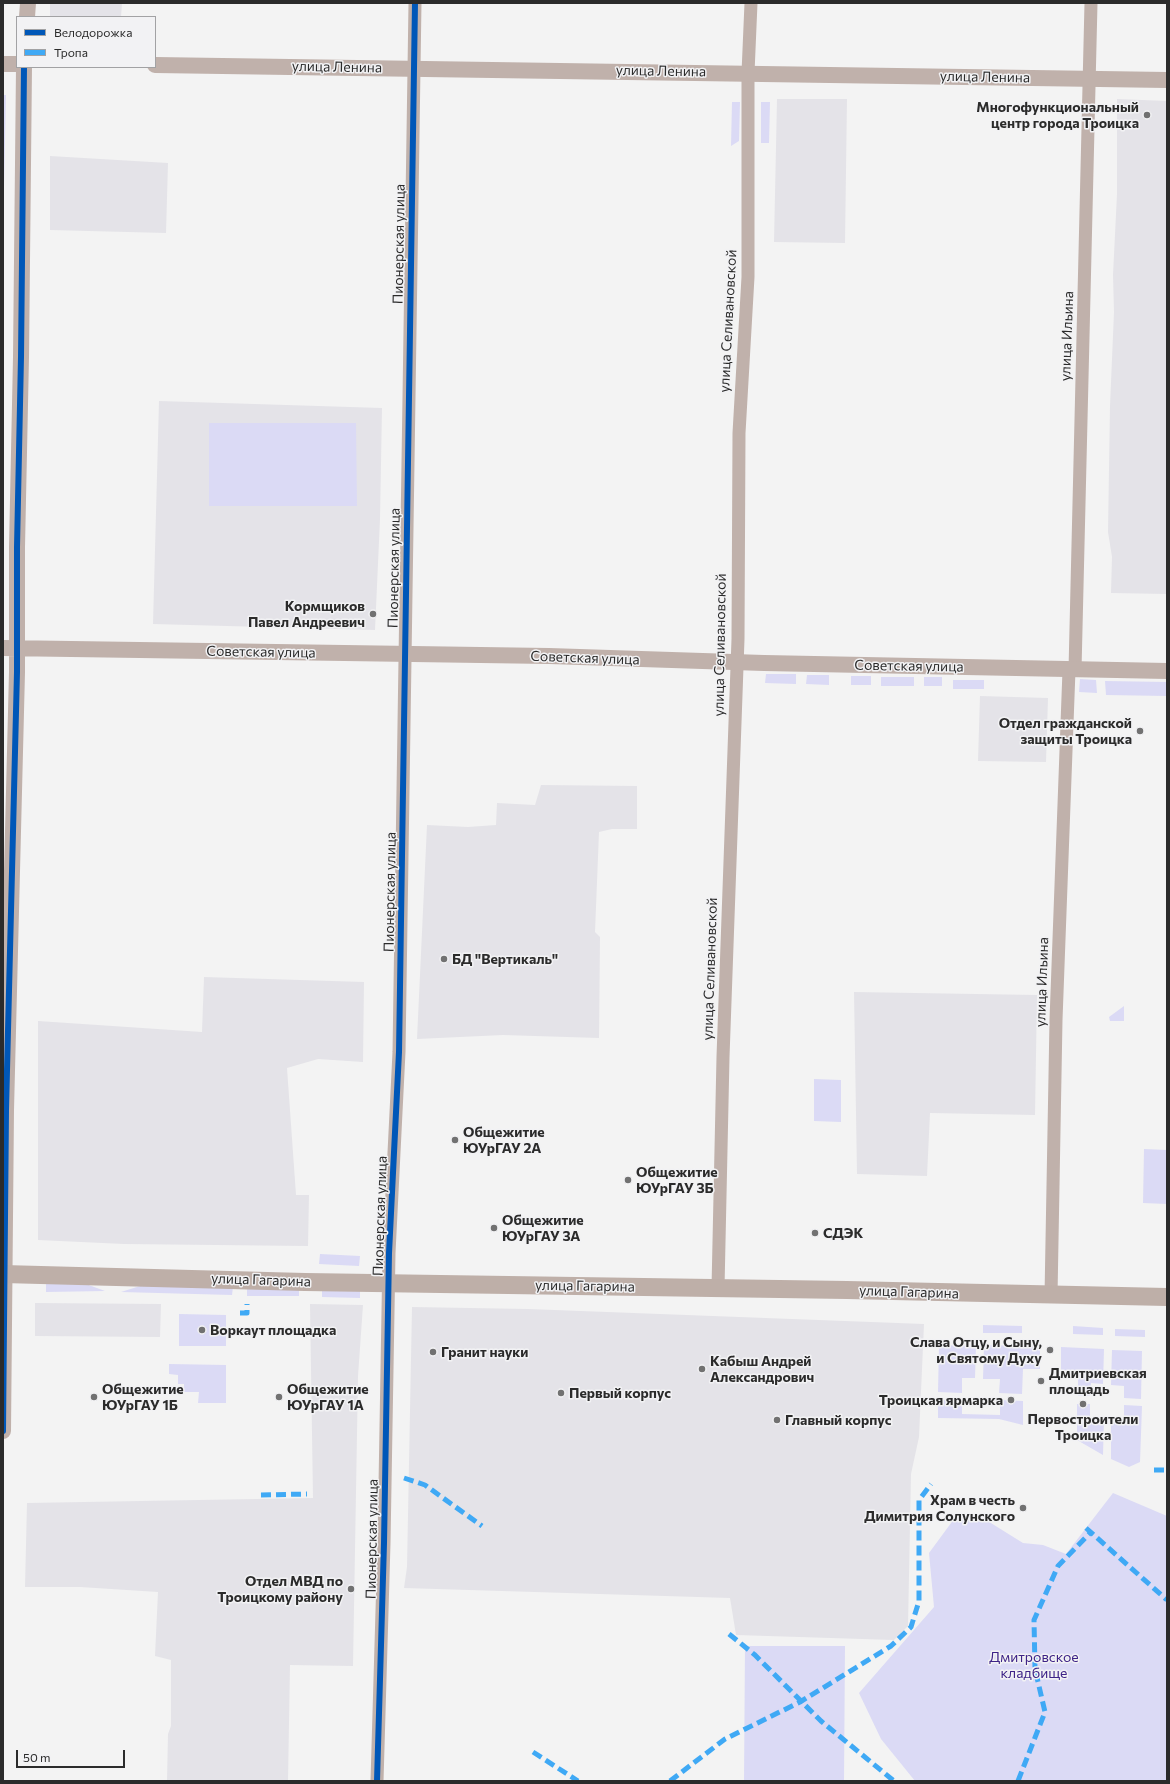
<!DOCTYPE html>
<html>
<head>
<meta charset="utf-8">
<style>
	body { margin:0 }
	#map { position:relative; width:1170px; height:1784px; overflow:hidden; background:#f3f3f3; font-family:Commissioner,sans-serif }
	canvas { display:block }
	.frame { position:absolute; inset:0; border:4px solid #2b2b2b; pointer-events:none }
	.legend { position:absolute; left:16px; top:16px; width:140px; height:52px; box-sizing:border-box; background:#f2f2f4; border:1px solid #a2a2a4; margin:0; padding:5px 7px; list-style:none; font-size:12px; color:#2b2b2b }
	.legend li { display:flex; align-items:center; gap:8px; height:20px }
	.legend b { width:20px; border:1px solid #a2a2a4 }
	.scale { position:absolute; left:16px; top:1750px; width:109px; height:18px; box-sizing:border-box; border:2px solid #2b2b2b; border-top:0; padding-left:5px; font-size:12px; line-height:14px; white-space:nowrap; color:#2b2b2b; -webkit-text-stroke:3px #f2f2f4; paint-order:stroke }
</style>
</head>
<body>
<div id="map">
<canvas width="1170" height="1784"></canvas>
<div class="frame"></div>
<ul class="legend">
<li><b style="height:5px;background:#0057b8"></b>Велодорожка</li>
<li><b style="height:5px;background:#3fa9f5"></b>Тропа</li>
</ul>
<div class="scale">50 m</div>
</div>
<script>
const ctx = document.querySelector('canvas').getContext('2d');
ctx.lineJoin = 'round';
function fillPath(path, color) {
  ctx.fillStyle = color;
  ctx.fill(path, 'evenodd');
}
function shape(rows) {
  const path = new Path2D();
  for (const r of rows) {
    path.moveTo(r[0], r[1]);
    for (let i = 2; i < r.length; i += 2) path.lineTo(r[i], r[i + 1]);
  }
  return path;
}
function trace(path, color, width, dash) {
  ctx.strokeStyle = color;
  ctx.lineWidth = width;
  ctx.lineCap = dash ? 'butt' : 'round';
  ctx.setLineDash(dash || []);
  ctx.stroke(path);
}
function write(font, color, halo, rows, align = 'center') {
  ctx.font = font + ' Commissioner,sans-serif';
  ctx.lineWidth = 3;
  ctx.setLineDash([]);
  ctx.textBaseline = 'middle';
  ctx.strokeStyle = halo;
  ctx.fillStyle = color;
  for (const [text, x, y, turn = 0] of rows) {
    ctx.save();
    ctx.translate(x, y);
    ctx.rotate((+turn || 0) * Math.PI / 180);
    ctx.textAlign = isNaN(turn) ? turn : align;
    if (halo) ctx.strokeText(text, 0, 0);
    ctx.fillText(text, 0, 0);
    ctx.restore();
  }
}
const built = shape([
	[50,3,122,3,121,17,50,17],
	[777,99,847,99,845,243,774,242],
	[1117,99,1167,101,1167,594,1111,593,1112,557,1108,532,1110,406,1114,312,1113,275,1117,194],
	[50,156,168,163,166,233,50,230],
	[159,401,382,408,380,519,375,630,153,624],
	[980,696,1048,698,1046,762,978,761],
	[541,785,637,786,637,829,612,829,599,832,595,932,600,937,599,1038,503,1035,417,1039,427,825,468,827,496,825,497,803,535,805],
	[204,977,364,982,363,1062,318,1059,287,1068,296,1195,309,1195,308,1246,124,1244,38,1240,38,1021,202,1032],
	[854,992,1037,995,1035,1115,930,1113,927,1176,857,1174],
	[35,1303,161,1304,160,1337,35,1336],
	[310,1304,363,1305,358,1376,353,1666,290,1665,288,1781,167,1781,168,1734,171,1726,171,1660,155,1656,158,1592,80,1587,25,1587,27,1503,313,1498],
	[412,1307,528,1309,924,1324,919,1437,911,1474,908,1626,894,1640,736,1635,730,1598,404,1588,407,1567]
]);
const green = shape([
	[3,95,6,95,4,187,3,188],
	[732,102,740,102,739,141,731,146],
	[761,102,770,102,769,143,761,143],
	[209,423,356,423,357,506,209,506],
	[766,674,796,674,796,684,765,683],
	[807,675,829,675,829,685,806,684],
	[851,676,871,676,871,685,851,685],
	[881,677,914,677,914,686,881,686],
	[924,677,942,677,942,686,924,686],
	[1080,679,1096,680,1097,693,1079,692],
	[953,680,984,680,984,689,953,689],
	[1105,681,1167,682,1167,696,1106,695],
	[1124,1006,1124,1021,1110,1021,1109,1017],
	[814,1079,841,1080,841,1122,814,1121],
	[1144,1149,1167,1150,1167,1204,1143,1203],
	[320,1254,360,1256,359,1266,319,1264],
	[46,1284,86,1284,105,1291,46,1292],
	[140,1286,233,1287,232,1295,121,1292],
	[247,1289,299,1289,299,1296,247,1296],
	[322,1290,360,1291,360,1298,322,1297],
	[179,1314,226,1315,226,1346,179,1346],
	[983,1325,1022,1326,1022,1333,983,1333],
	[1073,1326,1103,1328,1103,1335,1073,1334],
	[1115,1329,1145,1330,1145,1337,1115,1336],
	[939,1345,976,1346,975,1378,962,1378,962,1393,938,1392],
	[984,1345,1040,1346,1040,1369,1023,1369,1022,1394,999,1393,1000,1379,983,1379],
	[1061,1347,1104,1349,1103,1384,1091,1383,1090,1396,1078,1396,1078,1371,1061,1370],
	[1112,1350,1142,1351,1141,1399,1124,1398,1124,1386,1111,1385],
	[169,1364,226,1365,226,1403,198,1403,199,1392,184,1392,184,1384,178,1384,178,1375,169,1374],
	[938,1400,962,1400,962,1414,1000,1415,1000,1400,1023,1401,1023,1425,999,1419,938,1418],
	[1077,1404,1090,1404,1090,1418,1104,1419,1103,1455,1077,1440],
	[1124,1405,1142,1406,1140,1462,1129,1467,1111,1459,1111,1419,1124,1419],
	[1113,1493,1167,1516,1167,1781,915,1781,881,1739,859,1693,934,1607,929,1553,954,1519,978,1515,1023,1543,1043,1545,1066,1554],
	[745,1646,845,1646,844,1781,744,1781]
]);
const minor = shape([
	[1075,670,1091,3],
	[718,1288,723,1057,738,639,739,433,748,277,748,73,751,3],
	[1051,1296,1056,1020,1069,670],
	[377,1781,384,1543,389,1253,399,1052,415,3]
]);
const tertiary = shape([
	[27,17,28,3],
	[3,64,17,64],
	[155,65,1167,80],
	[3,648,549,656,764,663,1167,671],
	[3,1431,6,1110,17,672,17,547,21,357,24,67]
]);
const secondary = shape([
	[3,1274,305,1282,847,1290,1167,1297]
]);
const quiet = shape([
	[240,1313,247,1313,247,1304],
	[1154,1470,1167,1470],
	[404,1478,425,1485,482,1526],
	[261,1495,307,1494],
	[1086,1528,1167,1600],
	[729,1634,755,1655,821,1721,894,1781],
	[533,1752,578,1781],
	[670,1781,725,1739,800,1702,891,1646,911,1627,919,1601,919,1500,931,1484],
	[1018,1781,1045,1712,1035,1669,1034,1620,1058,1566,1091,1532]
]);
const cycleway = shape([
	[3,1431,6,1110,17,672,17,547,21,357,24,67],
	[377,1781,384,1543,389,1253,399,1052,415,3]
]);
const markers = [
	[1147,115,4,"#717171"],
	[373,614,4,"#717171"],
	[1140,731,4,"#717171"],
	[444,959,4,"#717171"],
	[455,1140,4,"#717171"],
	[628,1180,4,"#717171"],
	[494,1228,4,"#717171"],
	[815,1233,4,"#717171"],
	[202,1330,4,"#717171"],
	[1050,1350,4,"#717171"],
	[433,1352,4,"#717171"],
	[702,1369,4,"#717171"],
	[1041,1381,4,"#717171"],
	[561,1393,4,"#717171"],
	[94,1397,4,"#717171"],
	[279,1397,4,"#717171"],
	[1011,1400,4,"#717171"],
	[1083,1404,4,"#717171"],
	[777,1420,4,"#717171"],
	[1023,1508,4,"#717171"],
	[351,1589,4,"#717171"]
];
const streetNames = [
	["улица Ленина",337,67,1],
	["улица Ленина",661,71,1],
	["улица Ленина",985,77,1],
	["Пионерская улица",399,244,-89],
	["улица Селивановской",728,321,-87],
	["улица Ильина",1067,336,-88],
	["Пионерская улица",394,568,-89],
	["улица Селивановской",720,645,-89],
	["Советская улица",261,652,1],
	["Советская улица",585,658,2],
	["Советская улица",909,666,1],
	["Пионерская улица",390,892,-89],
	["улица Селивановской",710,969,-88],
	["улица Ильина",1042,982,-88],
	["Пионерская улица",380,1216,-88],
	["улица Гагарина",261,1280,2],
	["улица Гагарина",585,1286,1],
	["улица Гагарина",909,1292,2],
	["Пионерская улица",372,1539,-89]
];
const poiNames = [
	["Многофункциональный",1139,107,"right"],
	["центр города Троицка",1139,123,"right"],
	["Кормщиков",365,606,"right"],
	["Павел Андреевич",365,622,"right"],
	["Отдел гражданской",1132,723,"right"],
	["защиты Троицка",1132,739,"right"],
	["БД \"Вертикаль\"",452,959],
	["Общежитие",463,1132],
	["ЮУрГАУ 2А",463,1148],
	["Общежитие",636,1172],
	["ЮУрГАУ 3Б",636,1188],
	["Общежитие",502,1220],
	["ЮУрГАУ 3А",502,1236],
	["СДЭК",823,1233],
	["Воркаут площадка",210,1330],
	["Слава Отцу, и Сыну,",1042,1342,"right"],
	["и Святому Духу",1042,1358,"right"],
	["Гранит науки",441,1352],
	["Кабыш Андрей",710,1361],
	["Александрович",710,1377],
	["Дмитриевская",1049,1373],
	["площадь",1049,1389],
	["Общежитие",102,1389],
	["ЮУрГАУ 1Б",102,1405],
	["Общежитие",287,1389],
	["ЮУрГАУ 1А",287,1405],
	["Первый корпус",569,1393],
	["Троицкая ярмарка",1003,1400,"right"],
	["Первостроители",1083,1419,"center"],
	["Троицка",1083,1435,"center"],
	["Главный корпус",785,1420],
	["Храм в честь",1015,1500,"right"],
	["Димитрия Солунского",1015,1516,"right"],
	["Отдел МВД по",343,1581,"right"],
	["Троицкому району",343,1597,"right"]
];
const parkNames = [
	["Дмитровское",1034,1657],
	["кладбище",1034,1673]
];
fillPath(built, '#e4e3e8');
fillPath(green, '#dbdaf5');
trace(minor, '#c0b1ab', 13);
trace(tertiary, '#c0b1ab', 16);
trace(secondary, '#beafa8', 18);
trace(quiet, '#3fa9f5', 5, [10, 5]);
trace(cycleway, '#0057b8', 6);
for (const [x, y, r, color] of markers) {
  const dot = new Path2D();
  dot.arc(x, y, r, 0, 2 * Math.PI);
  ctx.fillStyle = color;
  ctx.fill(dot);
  trace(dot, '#f2f2f4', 1.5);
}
write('14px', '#2b2b2b', '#f2f2f4', streetNames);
write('bold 14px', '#2b2b2b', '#f2f2f4', poiNames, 'left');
write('14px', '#3e2387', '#f2f2f4', parkNames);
</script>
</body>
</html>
